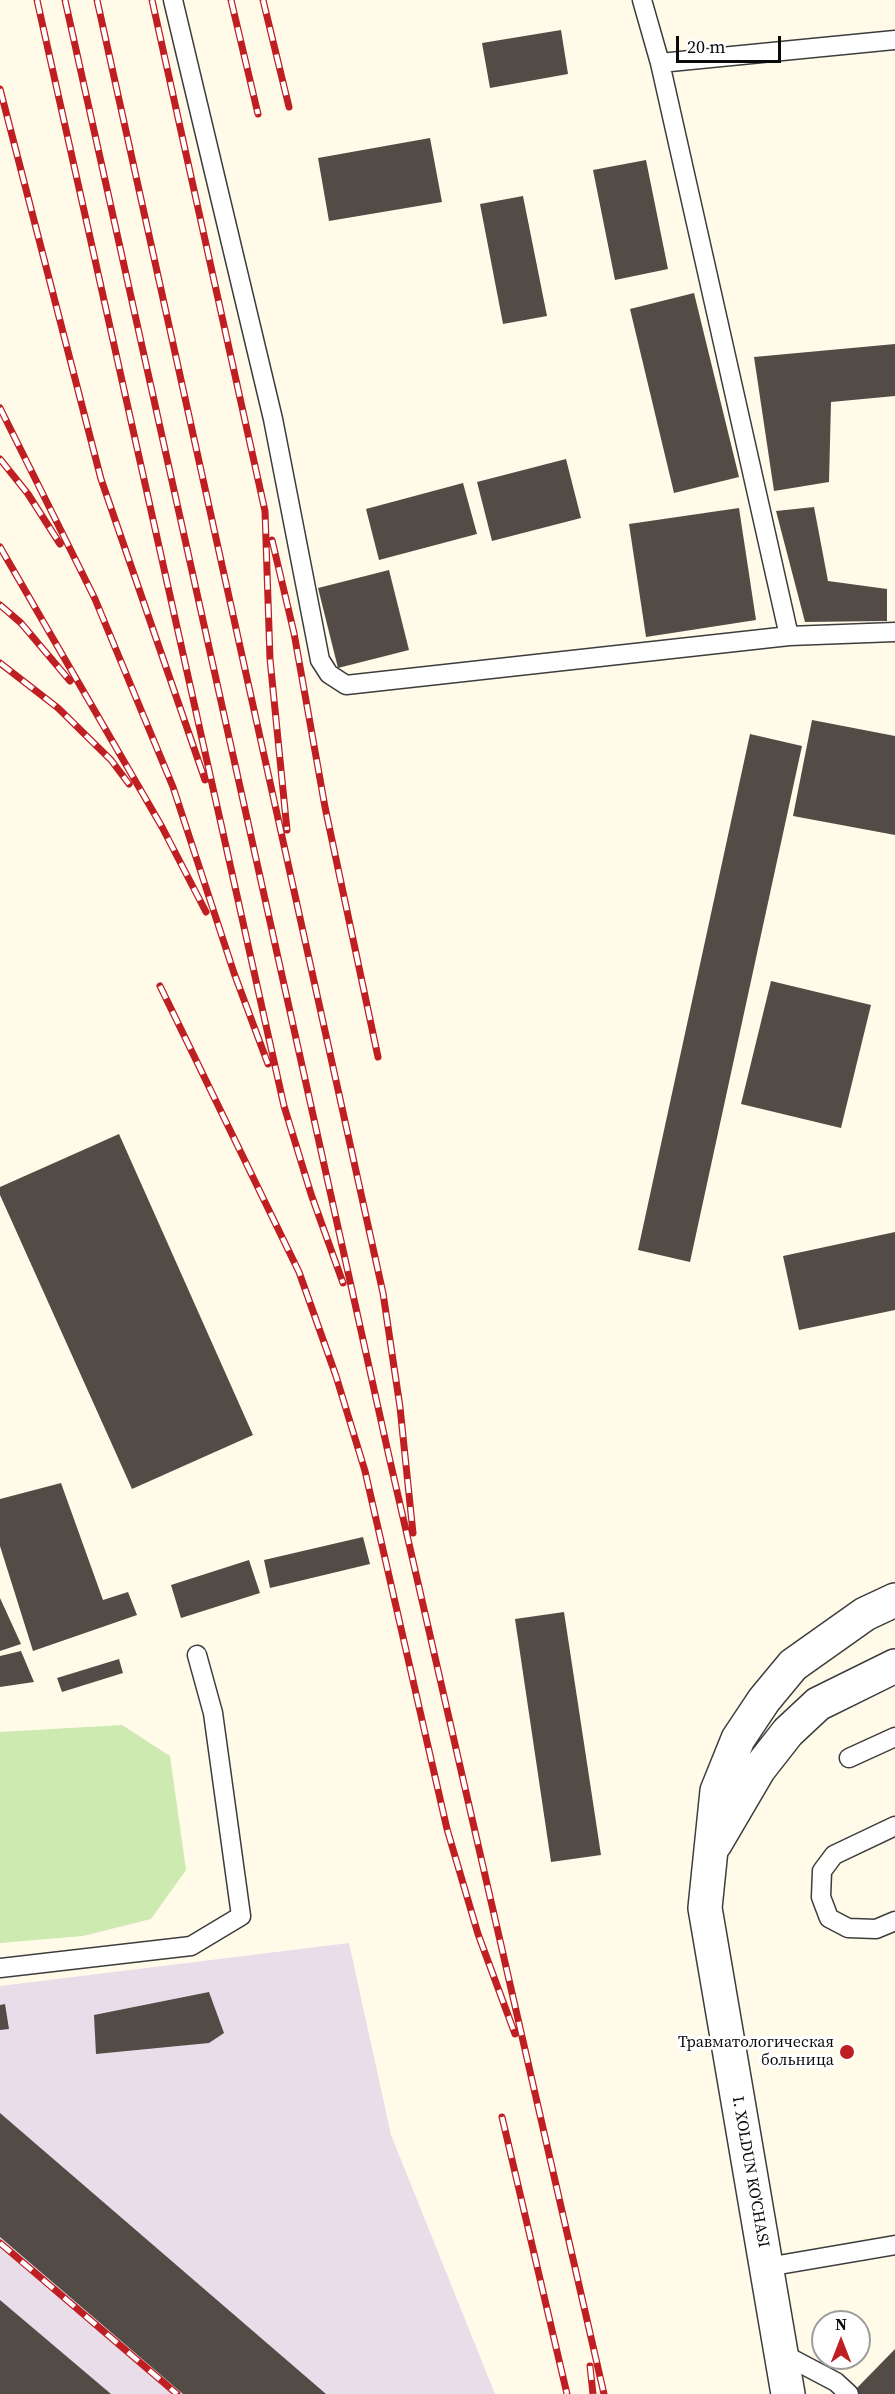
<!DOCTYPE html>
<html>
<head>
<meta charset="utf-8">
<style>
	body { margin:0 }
	#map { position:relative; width:895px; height:2394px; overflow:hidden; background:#fffbe8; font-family:"Source Serif 4",serif }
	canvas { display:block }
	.north { position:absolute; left:811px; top:2310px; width:60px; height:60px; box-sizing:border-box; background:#fff; border:2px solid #9d9d9d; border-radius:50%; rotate:0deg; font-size:16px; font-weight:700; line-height:24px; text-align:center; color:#0a0a0a }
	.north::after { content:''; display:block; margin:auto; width:21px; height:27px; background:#bf1e22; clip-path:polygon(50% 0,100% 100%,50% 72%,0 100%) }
	.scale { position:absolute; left:676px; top:36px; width:105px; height:27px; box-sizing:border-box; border:3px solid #0a0a0a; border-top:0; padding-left:8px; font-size:18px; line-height:21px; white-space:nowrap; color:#0a0a0a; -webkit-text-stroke:4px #fff; paint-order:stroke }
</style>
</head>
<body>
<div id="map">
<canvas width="895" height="2394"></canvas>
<div class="north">N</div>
<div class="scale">20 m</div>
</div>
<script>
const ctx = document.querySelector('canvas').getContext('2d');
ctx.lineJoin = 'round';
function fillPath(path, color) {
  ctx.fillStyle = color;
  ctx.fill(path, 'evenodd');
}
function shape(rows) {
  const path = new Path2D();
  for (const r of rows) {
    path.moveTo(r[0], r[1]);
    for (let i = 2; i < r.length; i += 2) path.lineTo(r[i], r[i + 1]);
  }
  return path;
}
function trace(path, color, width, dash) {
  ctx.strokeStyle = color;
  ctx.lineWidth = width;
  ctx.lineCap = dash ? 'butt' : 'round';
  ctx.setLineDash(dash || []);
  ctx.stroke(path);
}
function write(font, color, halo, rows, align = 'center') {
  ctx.font = font + ' "Source Serif 4",serif';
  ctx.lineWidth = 6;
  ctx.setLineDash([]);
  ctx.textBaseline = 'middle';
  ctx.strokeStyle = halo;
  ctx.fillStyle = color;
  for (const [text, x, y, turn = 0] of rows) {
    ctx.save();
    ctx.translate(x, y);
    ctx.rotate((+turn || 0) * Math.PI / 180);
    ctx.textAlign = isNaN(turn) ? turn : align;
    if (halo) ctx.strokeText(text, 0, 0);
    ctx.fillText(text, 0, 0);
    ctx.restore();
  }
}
const industrial = shape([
	[349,1943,391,2135,495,2394,0,2394,0,1986]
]);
const green = shape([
	[122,1725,170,1756,186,1870,151,1919,83,1936,0,1943,0,1732]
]);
const building = shape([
	[561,30,568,74,490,88,482,43],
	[430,138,442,202,329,221,318,158],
	[646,160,668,269,615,280,593,170],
	[523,196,547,316,503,324,480,204],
	[694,293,739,477,674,493,630,309],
	[895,344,895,396,831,402,829,482,774,491,754,357],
	[566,459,581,518,492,541,477,482],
	[463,483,477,534,379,560,366,509],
	[814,507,828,581,887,589,887,621,805,622,776,511],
	[739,508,756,620,646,637,629,524],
	[389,570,409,650,338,668,318,588],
	[812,720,895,736,895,835,793,816],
	[750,734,802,746,690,1262,638,1250],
	[771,981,871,1005,841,1128,741,1104],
	[119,1134,253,1435,132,1489,0,1195,0,1187],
	[895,1232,895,1310,799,1330,783,1256],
	[61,1483,103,1600,128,1592,137,1615,33,1651,0,1546,0,1499],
	[363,1537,370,1564,270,1588,264,1560],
	[249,1560,260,1593,181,1618,171,1585],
	[0,1598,21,1644,0,1651],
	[564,1612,601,1855,551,1862,515,1619],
	[21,1651,34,1682,0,1687,0,1656],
	[119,1659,123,1673,62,1692,57,1678],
	[209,1992,224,2033,209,2043,96,2054,94,2015],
	[5,2004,9,2029,0,2030,0,2005],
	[0,2113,326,2394,183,2394,0,2237],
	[0,2300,111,2394,0,2394],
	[895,2349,895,2394,859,2394,855,2390]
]);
const service = shape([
	[173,0,273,419,320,660,329,674,346,685,789,636],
	[642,0,660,63,789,636,895,632],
	[660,63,895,40],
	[849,1758,895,1737],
	[895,1826,834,1855,822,1871,821,1897,829,1918,848,1928,876,1929,895,1921],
	[0,1968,191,1946,241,1916,213,1713,197,1655],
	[767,2267,895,2245],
	[781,2353,836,2382,849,2394]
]);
const tertiary = shape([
	[715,1844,759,1769,788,1732,818,1704,895,1666],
	[788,2394,705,1908,717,1791,738,1739,764,1700,793,1665,865,1614,895,1600]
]);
const rail = shape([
	[37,0,284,1106,311,1194,343,1283],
	[65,0,388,1452,604,2394],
	[97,0,383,1293,400,1407,413,1533],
	[152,0,265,511,270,659,287,830],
	[231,0,258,114],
	[263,0,289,107],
	[0,89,101,479,205,780],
	[0,408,95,599,173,787,234,973,268,1064],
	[0,459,28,494,60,544],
	[272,540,294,633,325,807,378,1057],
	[0,547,162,827,206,912],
	[0,605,21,623,70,681],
	[0,663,58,708,111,760,129,784],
	[160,986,299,1272,336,1376,365,1471,447,1829,478,1934,515,2034],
	[502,2117,567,2394],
	[0,2243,177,2394],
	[590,2366,593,2394]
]);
const markers = [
	[847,2052,8,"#bf1e22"]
];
const poiNames = [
	["Травматологическая",834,2043],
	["больница",834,2061]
];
const streetNames = [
	["I. XOLDUN KO'CHASI",750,2172,80]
];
fillPath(industrial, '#e9ddea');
fillPath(green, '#cdeab0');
fillPath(building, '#534c46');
trace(service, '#3d3d3d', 21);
trace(tertiary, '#3d3d3d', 36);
trace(service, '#fff', 18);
trace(tertiary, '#fff', 33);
trace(rail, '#bf1e22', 7);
trace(rail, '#fff', 4.5, [14]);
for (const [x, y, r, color] of markers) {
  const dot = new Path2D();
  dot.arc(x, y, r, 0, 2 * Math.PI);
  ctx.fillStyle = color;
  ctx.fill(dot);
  trace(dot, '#fff', 2);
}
write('16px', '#0a0a0a', '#fff', poiNames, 'right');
write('16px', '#0a0a0a', '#fff', streetNames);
</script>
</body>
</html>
